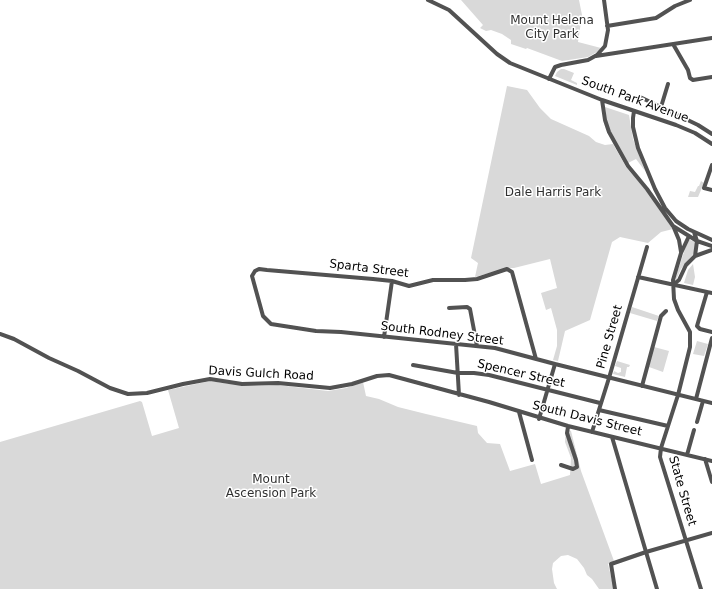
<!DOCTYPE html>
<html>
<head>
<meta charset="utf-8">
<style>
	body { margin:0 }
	canvas { display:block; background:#fff }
</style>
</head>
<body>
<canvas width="712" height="589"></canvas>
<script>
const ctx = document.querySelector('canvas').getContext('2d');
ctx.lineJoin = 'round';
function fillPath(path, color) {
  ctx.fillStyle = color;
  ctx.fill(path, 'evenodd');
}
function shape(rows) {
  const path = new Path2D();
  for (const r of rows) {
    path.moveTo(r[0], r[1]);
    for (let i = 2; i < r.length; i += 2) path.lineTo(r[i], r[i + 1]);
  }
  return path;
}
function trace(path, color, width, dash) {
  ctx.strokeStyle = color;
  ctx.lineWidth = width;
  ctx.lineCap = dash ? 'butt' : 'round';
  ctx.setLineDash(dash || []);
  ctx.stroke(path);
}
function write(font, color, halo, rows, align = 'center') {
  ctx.font = font + ' "DejaVu Sans",sans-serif';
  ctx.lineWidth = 3;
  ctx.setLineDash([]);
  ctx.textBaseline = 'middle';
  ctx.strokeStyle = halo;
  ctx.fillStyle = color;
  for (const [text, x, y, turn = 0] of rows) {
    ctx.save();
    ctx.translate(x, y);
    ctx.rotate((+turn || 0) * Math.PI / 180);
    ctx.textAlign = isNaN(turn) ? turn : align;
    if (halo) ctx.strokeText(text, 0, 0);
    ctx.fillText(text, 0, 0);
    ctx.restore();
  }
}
const green = shape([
	[461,0,579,0,582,15,578,42,601,48,597,52,588,57,562,61,527,48,526,49,511,44,511,40,502,34,491,30,486,31,480,28,483,25],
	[561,69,564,69,574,73,571,80,577,83,577,85,555,76,557,72],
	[507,86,527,90,540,108,551,119,589,136,596,142,605,145,613,144,626,167,645,189,673,229,661,232,648,243,620,237,612,242,590,320,565,331,558,361,553,360,557,346,557,330,551,308,546,310,541,293,557,288,550,259,514,268,507,268,475,277,478,263,471,258],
	[605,107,629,115,633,139,645,171,636,159,628,163,610,132,606,119],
	[701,181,704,183,698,197,688,197,690,191,695,192,698,186,699,186],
	[688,240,690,240,695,242,696,244,694,253,681,269,676,280,675,279],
	[693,264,695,277,693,285,684,283,688,270],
	[632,307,659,316,657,321,630,313],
	[697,341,708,344,704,356,693,354],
	[654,347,669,351,663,372,649,367],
	[617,361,630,365,629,367,627,367,625,377,613,374,614,371,618,373,621,372,621,368,615,366],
	[210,381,230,384,258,386,278,385,328,391,346,388,363,382,366,396,379,399,398,407,426,414,477,426,478,433,487,443,500,444,510,471,535,464,541,484,570,475,571,458,565,442,566,428,571,431,581,471,614,561,608,564,614,589,599,589,592,579,587,575,584,568,577,559,568,555,561,556,553,563,552,569,554,583,557,589,0,589,0,442,140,401,142,402,152,436,179,428,168,390]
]);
const minor = shape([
	[428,0,449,10,497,54,510,63,602,100,676,125,695,133,712,144],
	[607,26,656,18,675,6,690,0],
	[673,44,688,70,690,78,693,80,712,77],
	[596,56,712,38],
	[549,79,555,67,561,65,588,60,597,55,605,46,608,30,604,0],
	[640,97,698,125,712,134],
	[602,100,605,120,609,132,628,166,647,189,673,226,697,241,712,246],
	[661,107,668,84],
	[634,111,633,118,633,127,638,148,655,189,665,208,676,221,688,229,712,240],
	[712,165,704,188,712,190],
	[674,228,679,240,681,252],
	[689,236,681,253,673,280,674,299,678,310,690,332,690,347,678,395,661,448,660,457,701,589],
	[695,256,712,250],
	[638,277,712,293],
	[674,284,679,280,686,265,695,256,697,241,694,232],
	[707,292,697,326,700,329,712,332],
	[449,308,467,307,470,309,477,346],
	[0,334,14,339,49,358,78,371,110,388,128,394,147,393,183,384,210,379,242,384,278,383,330,388,352,384,377,376,389,375,489,402,568,426,712,461],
	[384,337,392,281],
	[456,344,459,395],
	[536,359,512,272,507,269,477,279,465,280,433,280,409,286,392,281,373,279,267,270,259,269,255,271,252,276,263,316,271,324,316,331,341,332,495,348,555,364,712,403],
	[413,365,458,373,474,373,489,375,600,403],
	[642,386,661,316,666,311],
	[696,399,712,338],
	[599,410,668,426],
	[519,412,532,460],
	[539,419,555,364],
	[697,422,703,401],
	[592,432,609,378,647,247],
	[612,437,657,589],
	[687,455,694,430],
	[705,459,712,482],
	[561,465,573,469,577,467,576,460,567,433,568,427],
	[615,589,611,564,646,552,712,533]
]);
const parkNames = [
	["Mount Helena",552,21],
	["City Park",552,35],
	["Dale Harris Park",553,193],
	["Mount",271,480],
	["Ascension Park",271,494]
];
const streetNames = [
	["South Park Avenue",635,100,20],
	["Sparta Street",369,269,7],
	["South Rodney Street",442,334,7],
	["Pine Street",610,337,-74],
	["Davis Gulch Road",261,374,3],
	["Spencer Street",521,374,13],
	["South Davis Street",587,419,14],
	["State Street",682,491,74]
];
fillPath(green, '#d9d9d9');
trace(minor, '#525252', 4);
write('12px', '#303030', '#fff', parkNames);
write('12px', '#000', '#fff', streetNames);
</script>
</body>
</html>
